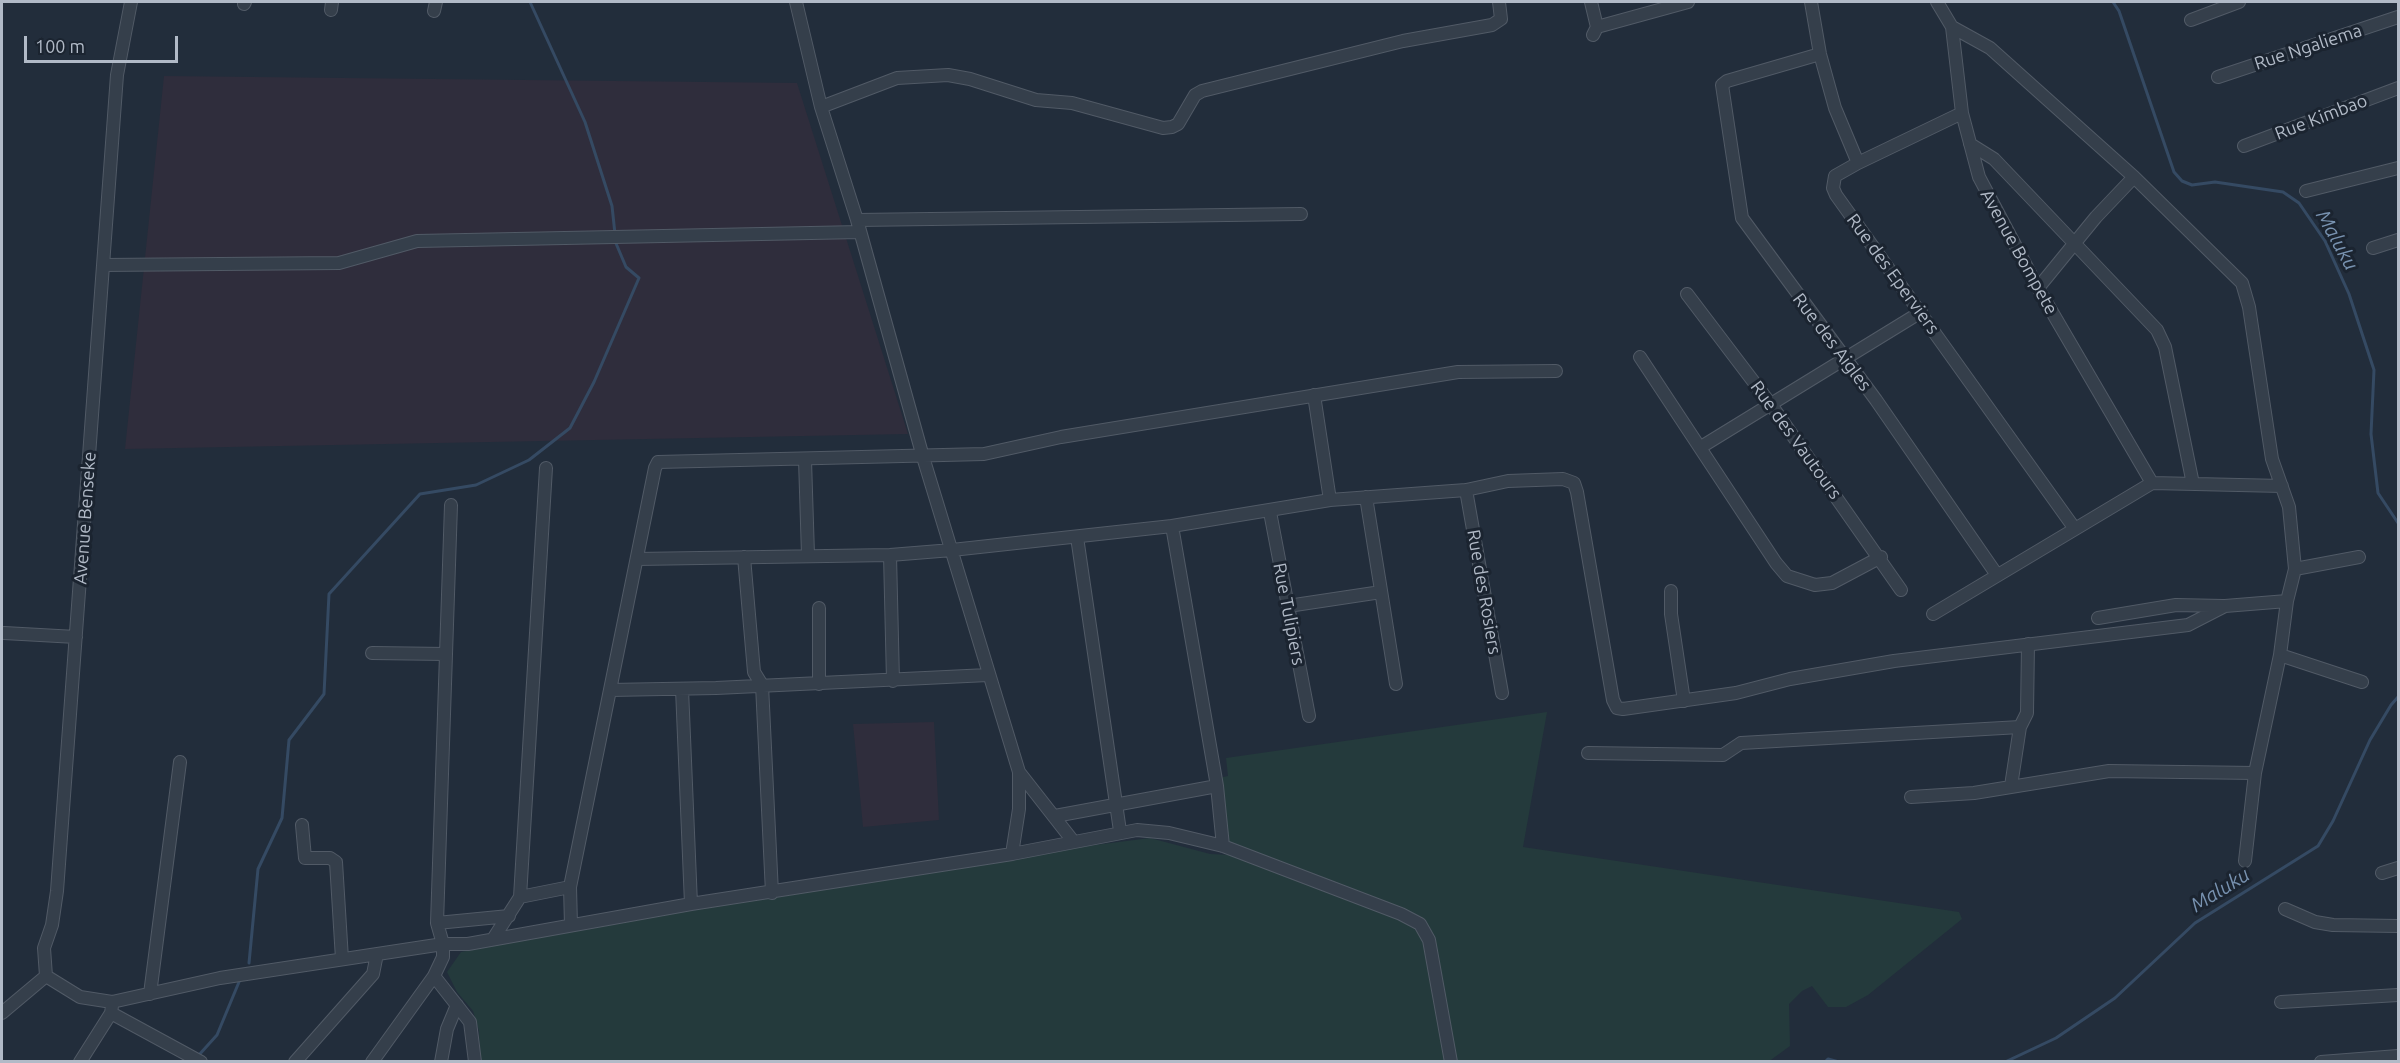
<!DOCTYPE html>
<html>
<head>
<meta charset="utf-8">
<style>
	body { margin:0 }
	#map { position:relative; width:2400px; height:1063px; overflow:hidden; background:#222d3b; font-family:Ubuntu,sans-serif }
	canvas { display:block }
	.frame { position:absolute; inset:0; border:3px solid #b1bac7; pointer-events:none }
	.scale { position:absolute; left:24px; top:36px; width:154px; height:27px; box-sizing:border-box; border:3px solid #b1bac7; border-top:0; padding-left:8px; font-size:18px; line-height:21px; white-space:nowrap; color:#b1bac7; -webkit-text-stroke:4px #1b2430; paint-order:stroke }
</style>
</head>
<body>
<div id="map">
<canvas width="2400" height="1063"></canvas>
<div class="frame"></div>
<div class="scale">100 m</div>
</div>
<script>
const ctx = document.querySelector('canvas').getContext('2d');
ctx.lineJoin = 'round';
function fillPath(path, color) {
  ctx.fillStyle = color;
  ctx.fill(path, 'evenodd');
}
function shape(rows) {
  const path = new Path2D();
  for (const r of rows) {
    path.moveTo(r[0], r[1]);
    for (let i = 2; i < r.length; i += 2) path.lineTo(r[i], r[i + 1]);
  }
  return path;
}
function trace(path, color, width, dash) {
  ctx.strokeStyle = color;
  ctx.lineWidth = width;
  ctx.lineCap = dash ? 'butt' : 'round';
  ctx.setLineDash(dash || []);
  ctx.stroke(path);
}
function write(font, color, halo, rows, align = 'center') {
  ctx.font = font + ' Ubuntu,sans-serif';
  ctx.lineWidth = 6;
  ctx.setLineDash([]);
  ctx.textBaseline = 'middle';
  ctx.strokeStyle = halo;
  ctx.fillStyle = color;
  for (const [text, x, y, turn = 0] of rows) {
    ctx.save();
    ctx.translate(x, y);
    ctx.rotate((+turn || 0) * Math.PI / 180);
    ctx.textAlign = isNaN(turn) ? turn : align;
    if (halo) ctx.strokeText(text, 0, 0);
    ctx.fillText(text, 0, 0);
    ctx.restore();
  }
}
const medical = shape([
	[164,76,797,83,908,434,125,449],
	[934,722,939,820,863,827,853,724]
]);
const green = shape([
	[1547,712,1523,847,1959,912,1962,919,1868,995,1846,1007,1828,1007,1812,986,1802,991,1789,1004,1790,1046,1768,1062,480,1061,479,1031,473,1011,457,992,447,972,461,952,626,919,1048,851,1150,838,1210,854,1229,855,1219,778,1228,776,1226,758]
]);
const stream = shape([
	[530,2,585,122,612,206,615,234],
	[2113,2,2119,11,2174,172,2182,181,2192,185,2215,182,2283,192,2299,203,2325,241,2349,294,2374,370,2371,434,2378,493,2398,523],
	[249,963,258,869,282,818,289,740,324,694,329,594,420,494,476,485,529,460,570,428,594,382,639,278,626,267,615,241],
	[198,1056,217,1035,239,982],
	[1825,1062,1828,1059,1839,1062],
	[2005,1062,2056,1038,2115,998,2195,923,2318,846,2333,821,2370,740,2391,705,2398,697]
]);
const minor = shape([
	[796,2,821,107,857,220,923,457,1019,772,1019,809,1012,854],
	[1591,2,1597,27,1593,35],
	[1811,2,1820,54,1835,108,1858,163,1835,176,1833,188,1836,195,2075,529],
	[1937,2,1952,27,1962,113,1979,177,2038,288,2152,483],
	[244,4,245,2],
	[331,10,332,2],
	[434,11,436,2],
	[2191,20,2239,2],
	[1597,27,1688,2],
	[1820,54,1727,81,1722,85,1742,218,1876,400,1997,575],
	[2218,77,2398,17],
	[821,107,897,78,948,75,970,79,1036,100,1072,103,1163,128,1172,127,1178,124,1195,95,1202,91,1403,41,1492,25,1501,19,1499,2],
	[1970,144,1994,159,2157,330,2165,347,2193,484],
	[2244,146,2398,88],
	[1858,163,1962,113],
	[2306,191,2398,168],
	[857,220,1301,214],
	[2373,248,2398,240],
	[103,265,339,263,417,241,860,232],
	[2038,288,2096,217,2134,177],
	[1687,294,1772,406,1901,590],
	[1640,357,1776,563,1787,576,1815,585,1832,583,1881,557],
	[1314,395,1330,500],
	[1701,447,1921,312],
	[805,460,808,555],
	[1466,490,1502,693],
	[1366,497,1396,684],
	[1270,512,1309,716],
	[1172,526,1217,786,1223,846],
	[1077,537,1120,831],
	[890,555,893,681],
	[744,557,754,672,762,685,772,893],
	[637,559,890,555,952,550,1172,526,1330,500,1466,490,1508,481,1563,479,1574,483,1577,492,1613,700,1617,708,1623,709,1736,693,1790,679,1894,661,2188,625,2225,606,2287,601],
	[2295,569,2359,557],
	[1671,591,1671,614,1684,701],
	[1288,606,1381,592],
	[819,608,819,684],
	[1933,614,2152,483,2282,486],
	[2098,618,2176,605,2223,606],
	[4,633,76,637],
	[372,653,446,654],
	[2280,655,2362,682],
	[682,689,691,904],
	[610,690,716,688,988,675],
	[1588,753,1723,755,1741,743,2020,727],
	[1019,772,1073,841],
	[2011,786,2020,727,2027,713,2028,644],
	[1911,797,1974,793,2109,771,2255,773,2280,655,2287,601,2295,569,2289,507,2272,459,2249,307,2242,283,2134,177,1990,48,1952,27],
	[1055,816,1217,786],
	[302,825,305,858,330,858,336,862,342,959],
	[2245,861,2255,773],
	[2382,873,2398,868],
	[520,897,546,468],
	[2285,909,2315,922,2333,925,2398,926],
	[437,923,509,916],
	[571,925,570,887,655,468,658,462,984,454,1061,437,1458,372,1556,371],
	[493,939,520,897,570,887],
	[46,976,80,997,112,1002,220,978,443,944,468,944,691,904,1012,854,1137,830,1169,833,1223,846,1401,914,1420,924,1429,940,1451,1062],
	[46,976,44,948,52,925,57,891,117,75,131,2],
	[434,976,470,1022,475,1062],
	[150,994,180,762],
	[2281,1002,2398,995],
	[2,1013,46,976],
	[111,1013,201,1062],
	[80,1062,111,1013,112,1006],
	[295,1062,373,974,377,954],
	[372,1062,434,976,443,957,443,944,437,923,451,505],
	[441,1062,447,1029,457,1005],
	[2321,1062,2398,1056]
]);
const streetNames = [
	["Rue Ngaliema",2308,47,-18],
	["Rue Kimbao",2321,117,-21],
	["Avenue Bompete",2019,252,61],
	["Rue des Eperviers",1893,274,54],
	["Rue des Aigles",1832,342,53],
	["Rue des Vautours",1796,440,54],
	["Avenue Benseke",85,518,-86],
	["Rue des Rosiers",1484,592,80],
	["Rue Tulipiers",1289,614,79]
];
const waterNames = [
	["Maluku",2337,240,61],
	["Maluku",2220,890,-32]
];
fillPath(medical, '#2f2d3c');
fillPath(green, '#243a3c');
trace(stream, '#354a63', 3);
trace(minor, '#515a66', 14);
trace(minor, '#353f4b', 12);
write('18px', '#b1bac7', '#1b2430', streetNames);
write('italic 20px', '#7892b0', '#1b2430', waterNames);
</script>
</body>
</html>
